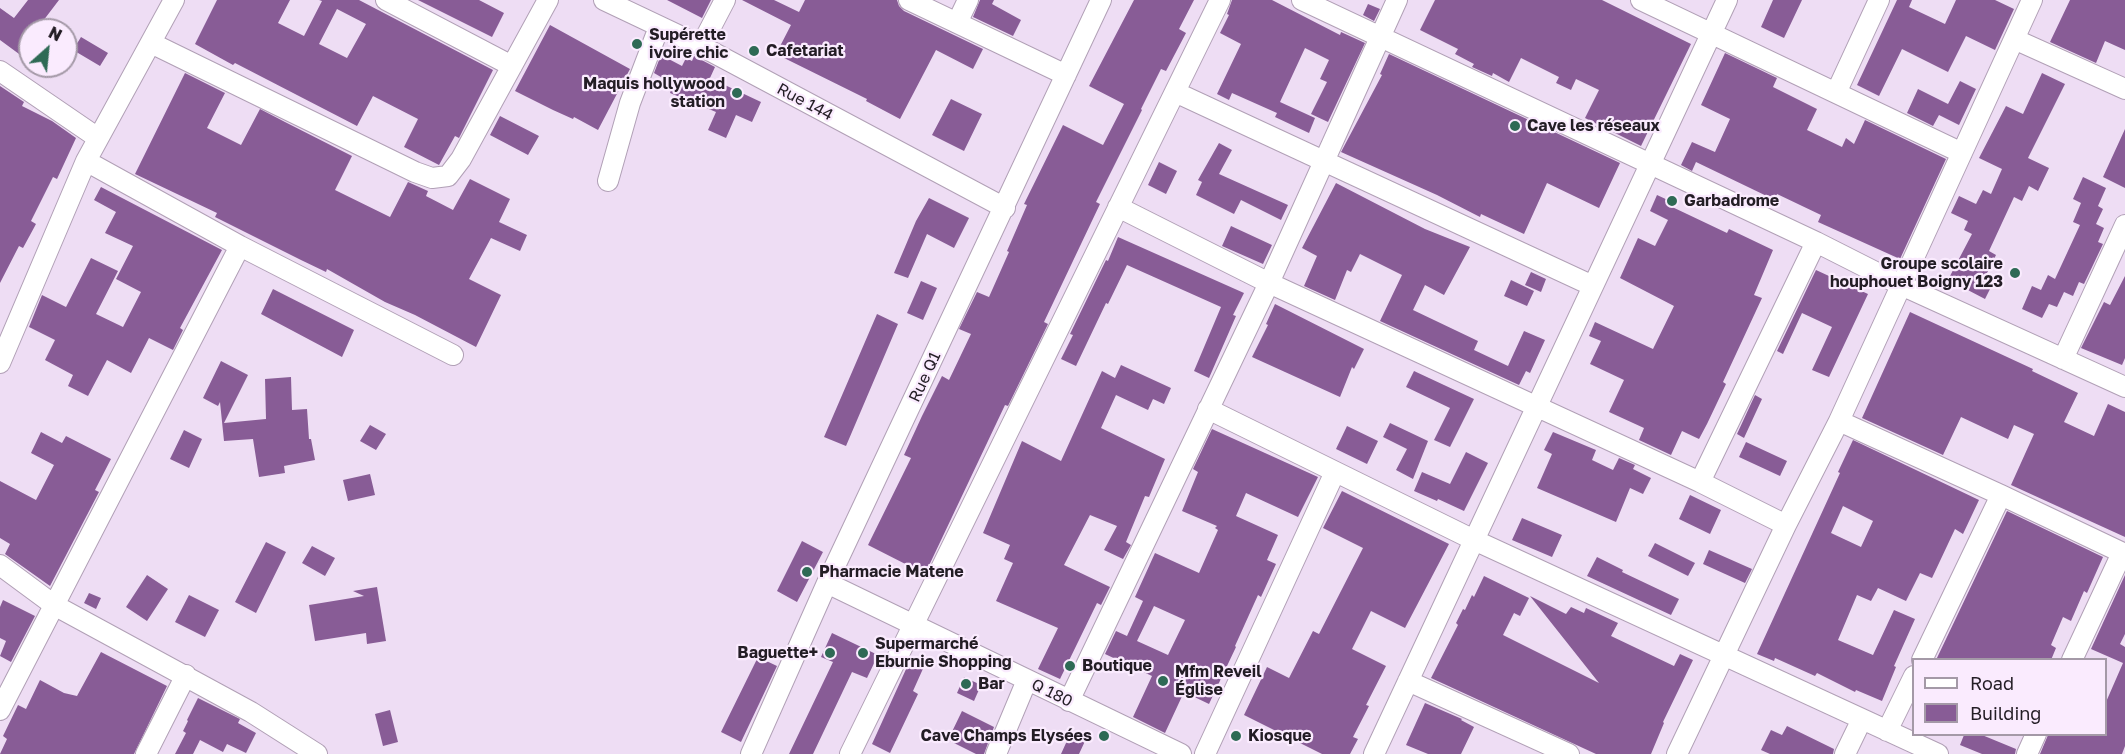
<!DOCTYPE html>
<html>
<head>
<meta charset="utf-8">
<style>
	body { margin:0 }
	#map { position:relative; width:2125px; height:754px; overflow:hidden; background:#eeddf4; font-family:"Golos Text",sans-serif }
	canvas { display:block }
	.legend { position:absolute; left:1912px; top:658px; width:195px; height:78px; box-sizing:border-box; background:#faebfe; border:2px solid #a499a7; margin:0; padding:8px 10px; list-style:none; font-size:18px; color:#231d25 }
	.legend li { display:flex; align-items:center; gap:12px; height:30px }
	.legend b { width:30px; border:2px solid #a499a7 }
	.north { position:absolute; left:18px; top:18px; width:60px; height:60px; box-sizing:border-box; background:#faebfe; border:2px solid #a499a7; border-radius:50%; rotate:27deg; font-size:16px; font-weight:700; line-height:24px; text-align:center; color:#231d25 }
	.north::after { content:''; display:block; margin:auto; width:21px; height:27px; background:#2e6a55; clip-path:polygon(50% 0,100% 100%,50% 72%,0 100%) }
</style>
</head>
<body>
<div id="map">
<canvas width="2125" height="754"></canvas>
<ul class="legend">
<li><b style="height:8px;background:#fff"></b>Road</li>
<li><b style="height:16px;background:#885c96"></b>Building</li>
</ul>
<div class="north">N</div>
</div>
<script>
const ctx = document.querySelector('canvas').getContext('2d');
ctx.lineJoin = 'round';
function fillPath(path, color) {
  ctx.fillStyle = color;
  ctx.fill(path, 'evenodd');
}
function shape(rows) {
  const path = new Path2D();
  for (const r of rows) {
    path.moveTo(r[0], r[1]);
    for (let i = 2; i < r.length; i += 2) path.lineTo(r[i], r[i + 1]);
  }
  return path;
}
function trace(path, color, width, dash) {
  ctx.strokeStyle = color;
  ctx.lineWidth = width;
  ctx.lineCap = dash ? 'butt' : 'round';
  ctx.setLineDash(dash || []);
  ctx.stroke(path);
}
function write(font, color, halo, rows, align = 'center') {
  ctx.font = font + ' "Golos Text",sans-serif';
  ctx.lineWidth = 4.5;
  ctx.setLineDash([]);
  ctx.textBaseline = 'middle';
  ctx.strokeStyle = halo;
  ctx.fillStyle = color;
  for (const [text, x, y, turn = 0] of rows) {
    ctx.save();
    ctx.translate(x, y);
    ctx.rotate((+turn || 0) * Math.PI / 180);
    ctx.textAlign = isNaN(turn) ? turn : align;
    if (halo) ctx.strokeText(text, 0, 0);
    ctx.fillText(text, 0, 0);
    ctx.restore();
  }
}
const building = shape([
	[28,0,59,0,43,21,55,30,30,30,30,62,0,40,0,8,14,18],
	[217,0,290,0,278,23,304,36,322,1,319,0,359,0,493,70,459,138,455,136,439,165,404,147,418,119,373,96,357,126,235,63,233,65,195,44],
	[337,9,366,24,347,58,319,44],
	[418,0,479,0,504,13,492,37],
	[667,0,711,0,702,18],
	[742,0,774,0,799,12,805,0,897,0,899,6,904,11,983,49,973,69,936,50,900,119,866,101,867,99,776,54,791,25],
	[980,0,994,0,992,4,1021,20,1013,36,973,17],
	[1134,0,1194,0,1179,29,1186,33,1166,71,1161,69,1141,109,1142,110,1096,202,1100,204,1044,322,1048,324,1008,406,1005,405,925,574,868,545,911,458,904,455,922,416,942,376,949,380,971,334,959,329,977,292,989,297,1009,252,1007,251,1027,205,1024,204,1063,125,1103,145,1124,104,1089,86],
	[1232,0,1272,0,1340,35,1341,32,1365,43,1328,122,1311,114,1327,82,1320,79,1329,60,1305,48,1280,102,1315,118,1309,133,1275,117,1277,113,1232,93,1229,100,1217,94,1241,44,1220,33,1229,15,1227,14],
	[1435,0,1602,0,1691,44,1641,146,1585,118,1599,90,1576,79,1571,90,1556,83,1559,77,1521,58,1509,82,1493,73,1492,76,1472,67,1474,64,1455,54,1458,49,1420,30],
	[1773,0,1802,0,1784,38,1761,27],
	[1897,0,1912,0,1909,7,1945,24,1956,0,1995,0,2014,9,1995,50,1966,36,1948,72,1902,49,1879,96,1857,85],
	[2070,0,2125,0,2125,50,2105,41,2096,63,2050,42],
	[1368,4,1380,9,1374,21,1363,15],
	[550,25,630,69,598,130,574,117,573,119,553,110,515,91],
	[81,37,108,53,100,66,73,50],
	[1725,53,1777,78,1773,87,1817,109,1807,130,1842,147,1846,138,1854,144,1865,120,1946,159,1900,259,1818,222,1821,215,1777,194,1775,200,1696,162,1692,171,1681,165,1692,142,1715,152,1730,119,1701,105],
	[1389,54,1620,163,1599,208,1547,183,1524,234,1481,214,1480,217,1437,195,1341,152,1382,75,1380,74],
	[661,55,682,66,686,58,692,61,694,56,715,67,710,78,761,102,752,122,736,115,726,138,708,130,716,112,670,93,673,84,654,73],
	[185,73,225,93,207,128,241,145,260,109,285,122,352,156,335,190,390,217,408,182,428,191,426,196,453,210,470,179,510,199,499,222,527,235,520,251,491,238,469,279,501,295,476,347,415,315,385,302,327,269,326,272,301,260,215,217,217,213,135,174],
	[2042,73,2065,84,2028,158,2049,168,2038,191,2029,186,2022,201,2014,197,1989,251,1996,255,1987,273,1996,277,1985,299,1962,287,1964,283,1950,276,1972,234,1964,230,1968,221,1951,213,1959,196,1976,204,1983,190,1991,194,2002,169,1979,158,2006,106,2023,114],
	[1960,81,1976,89,1959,125,1939,115,1933,126,1907,113,1918,89,1948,104],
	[0,86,24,102,22,106,52,121,76,138,57,179,53,177,31,221,36,224,23,248,19,246,0,283],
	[951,99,982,114,964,151,932,135],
	[500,116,539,136,528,155,490,135],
	[2125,129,2125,188,2103,177],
	[1219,143,1232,150,1219,174,1288,205,1281,220,1241,200,1234,214,1196,195,1202,182,1198,180],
	[1159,162,1177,171,1166,194,1148,185],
	[2083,177,2106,188,2098,206,2103,209,2096,224,2104,228,2098,242,2103,244,2084,284,2079,282,2073,296,2064,292,2057,307,2049,304,2042,318,2022,309,2032,286,2041,290,2048,275,2055,279,2080,225,2073,222,2081,203,2073,199],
	[1336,183,1425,229,1470,247,1444,295,1425,285,1413,310,1478,341,1474,350,1508,366,1524,331,1545,340,1530,373,1526,371,1519,385,1380,321,1402,275,1360,254,1351,272,1347,270,1335,300,1304,286,1317,256,1302,248],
	[101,187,222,250,180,328,183,330,173,350,149,338,131,373,107,360,88,396,68,386,73,375,45,360,55,340,29,327,42,295,66,307,91,258,118,271,96,314,123,327,141,292,116,279,133,246,105,233,116,212,94,200],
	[1657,195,1670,201,1668,205,1727,233,1729,229,1773,250,1754,295,1762,298,1723,382,1726,384,1707,424,1699,439,1682,431,1671,455,1639,440,1644,428,1609,412,1624,380,1590,364,1601,341,1589,336,1595,322,1653,349,1674,306,1620,278,1638,238,1655,246,1668,220,1650,211],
	[929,198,969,218,954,248,927,234,908,278,894,273,916,221],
	[1231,226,1272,245,1263,264,1222,246],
	[1118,237,1244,293,1233,315,1236,316,1209,378,1194,371,1221,307,1127,265,1108,304,1106,303,1076,366,1061,359,1073,335,1070,334,1106,260,1108,261],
	[1816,270,1868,294,1829,377,1812,370,1832,327,1802,313,1783,354,1777,351],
	[1531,272,1546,279,1541,292,1525,285],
	[2125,276,2125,358,2122,365,2081,348,2104,302,2110,305],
	[1511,280,1534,291,1527,306,1504,296],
	[921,281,937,288,923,320,907,313],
	[273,289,354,330,342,357,261,314],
	[1275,304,1364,349,1354,369,1352,367,1340,397,1252,357,1268,325,1266,324],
	[1910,312,2033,369,2032,371,2078,393,2064,422,2094,436,2108,404,2125,412,2125,537,2011,485,2034,434,2014,425,2008,439,1961,417,1943,455,1862,418],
	[877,314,898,324,846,446,824,437],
	[221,361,248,375,224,423,266,419,265,379,291,377,292,410,307,409,309,439,311,439,315,460,284,466,285,473,259,477,253,439,224,441,220,402,218,406,203,398],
	[1121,365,1171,388,1164,404,1153,399,1148,410,1116,395,1101,428,1165,459,1149,497,1145,496,1126,542,1131,545,1123,559,1104,550,1117,526,1090,515,1064,565,1110,587,1101,605,1097,603,1060,679,1038,669,1058,628,996,601,1013,563,1004,559,1010,545,983,533,1022,441,1061,461,1102,371,1115,378],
	[1414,371,1474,399,1450,447,1434,440,1450,408,1406,387],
	[1755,395,1762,399,1744,438,1737,434],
	[1390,423,1428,441,1413,479,1396,470,1407,449,1383,437],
	[370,425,386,434,376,450,360,441],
	[1347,426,1378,441,1367,464,1336,449],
	[1212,429,1318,477,1298,517,1246,493,1236,516,1278,535,1267,560,1276,564,1261,597,1258,595,1235,646,1236,647,1209,704,1184,692,1165,733,1133,717,1152,676,1105,654,1116,631,1127,636,1143,601,1135,597,1155,553,1199,573,1218,530,1215,528,1217,526,1182,511,1198,472,1193,469],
	[1154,606,1185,620,1168,655,1137,641],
	[184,430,202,439,189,468,170,459],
	[41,432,62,443,66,436,111,459,95,490,99,492,50,586,5,554,10,544,0,538,0,481,36,500,54,465,31,453],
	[1553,432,1596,450,1592,460,1613,470,1619,458,1635,465,1633,469,1651,478,1643,494,1630,488,1616,522,1537,488,1552,454,1544,450],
	[1853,440,1979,500,1963,534,1955,529,1932,578,1920,573,1906,601,1878,588,1871,601,1857,595,1838,640,1873,655,1894,610,1915,619,1894,666,1896,667,1882,701,1856,690,1855,692,1817,673,1815,676,1775,658,1774,661,1757,654,1840,473,1838,472],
	[1843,506,1873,521,1861,547,1831,533],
	[1746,442,1787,461,1780,476,1739,457],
	[1466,452,1488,463,1464,511,1438,499,1437,501,1414,491,1422,472,1450,484],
	[370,474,375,495,348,501,343,480],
	[1342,491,1449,544,1405,628,1371,611,1352,649,1386,666,1366,705,1369,706,1353,737,1358,739,1350,754,1322,754,1244,715,1267,667,1289,678,1313,631,1319,634,1363,548,1323,528],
	[1690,495,1721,510,1710,534,1679,519],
	[2007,511,2103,557,2087,593,2084,591,2071,621,2063,617,2051,645,2056,648,2051,660,1936,660],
	[1522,518,1562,535,1552,557,1512,540],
	[802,541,823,552,797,602,777,591],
	[266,542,286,552,256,613,235,602],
	[1655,543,1695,563,1688,576,1648,556],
	[312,546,335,558,325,576,302,563],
	[1709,550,1752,569,1745,583,1703,564],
	[1597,557,1623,570,1622,572,1679,599,1671,615,1587,576],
	[147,575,168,589,147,621,126,607],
	[2125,575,2125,634,2120,644,2125,647,2125,746,2122,754,2040,754,2048,735,2106,735,2106,702,2123,663,2091,649],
	[1484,576,1529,598,1520,616,1514,613,1503,635,1599,683,1530,596,1566,614,1571,607,1584,613,1586,608,1618,623,1611,636,1674,666,1680,654,1693,660,1663,722,1664,723,1651,754,1596,754,1431,678,1458,625,1456,623,1463,609,1465,610,1472,595,1474,597],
	[377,587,386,641,367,644,366,633,315,641,309,605,364,596,353,591],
	[89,593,101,598,96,609,84,603],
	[189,595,219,610,205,637,175,622],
	[3,600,35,616,11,662,0,656,6,641,0,638,0,607],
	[832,633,878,655,867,678,852,672,813,754,789,754,833,662,821,657],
	[101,652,167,686,134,754,0,754,7,739,3,736,18,705,26,709,40,680,64,693,77,696],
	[912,656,926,662,913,691,918,694,890,753,872,744],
	[758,657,777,666,741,742,721,732],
	[964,677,981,685,974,701,957,693],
	[198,698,240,719,238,723,256,733,246,753,227,744,223,752,200,740,193,754,175,754,186,733,183,731,188,721,187,720],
	[1425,703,1462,719,1461,720,1474,727,1461,754,1428,754,1406,745],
	[390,710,398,742,383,746,375,714],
	[962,711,994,727,984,754,976,754,948,740],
	[1787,726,1834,749,1833,754,1770,754,1761,750,1771,730,1782,735],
	[1071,732,1086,739,1079,754,1061,754],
	[1964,735,1982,735,2016,749,2015,754,1982,754,1960,745]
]);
const minor = shape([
	[386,0,512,66],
	[604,0,701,46,1005,208],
	[909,0,1066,75],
	[1302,0,1816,242,1901,285,2125,387],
	[1641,0,1962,153],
	[957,23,968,0],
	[2014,39,2125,89],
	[151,43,415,172,432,178,448,176,461,159,548,0],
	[701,46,725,0],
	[0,71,98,138],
	[1175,92,1593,286],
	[1836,93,1879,0],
	[86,161,240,246,453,355],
	[608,181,630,103,659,27],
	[1118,207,1269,283,1700,482,1786,525],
	[2063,359,2125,225],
	[0,363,86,161,174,0],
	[1208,409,1474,540,1938,754],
	[1839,421,2001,495,2125,554],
	[1700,482,1816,242],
	[0,565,54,605,251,712,317,754],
	[827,583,1181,754],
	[1922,660,2001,495],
	[2072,660,2122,553],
	[1408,681,1569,754],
	[1069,701,1269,283,1397,0],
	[0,710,240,246],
	[1887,731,1914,676],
	[146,754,186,675],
	[751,754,827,583,1101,0],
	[850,754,1220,0],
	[996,754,1027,680],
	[1205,754,1335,472],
	[1374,754,1727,0],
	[1677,754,1786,525,1839,421,2032,0],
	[1845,754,1862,719],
	[2027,754,2036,734]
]);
const markers = [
	[637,44,6,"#2e6a55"],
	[754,51,6,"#2e6a55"],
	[737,93,6,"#2e6a55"],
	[1515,126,6,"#2e6a55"],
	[1672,201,6,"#2e6a55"],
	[2015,273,6,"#2e6a55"],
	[807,572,6,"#2e6a55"],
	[830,653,6,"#2e6a55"],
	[863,653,6,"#2e6a55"],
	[1070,666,6,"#2e6a55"],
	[1163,681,6,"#2e6a55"],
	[966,684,6,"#2e6a55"],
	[1104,736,6,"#2e6a55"],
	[1236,736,6,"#2e6a55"]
];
const poiNames = [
	["Supérette",649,35],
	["ivoire chic",649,53],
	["Cafetariat",766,51],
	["Maquis hollywood",725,84,"right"],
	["station",725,102,"right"],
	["Cave les réseaux",1527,126],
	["Garbadrome",1684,201],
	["Groupe scolaire",2003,264,"right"],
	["houphouet Boigny 123",2003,282,"right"],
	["Pharmacie Matene",819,572],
	["Supermarché",875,644],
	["Eburnie Shopping",875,662],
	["Baguette+",818,653,"right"],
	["Boutique",1082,666],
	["Mfm Reveil",1175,672],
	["Église",1175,690],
	["Bar",978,684],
	["Cave Champs Elysées",1092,736,"right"],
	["Kiosque",1248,736]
];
const streetNames = [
	["Rue 144",805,102,28],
	["Rue Q1",925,377,-65],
	["Q 180",1052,693,26]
];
fillPath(building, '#885c96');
trace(minor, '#b1a0b6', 22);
trace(minor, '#fff', 20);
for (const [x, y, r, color] of markers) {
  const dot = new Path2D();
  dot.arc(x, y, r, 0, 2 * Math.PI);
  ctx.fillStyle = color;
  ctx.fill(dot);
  trace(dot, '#faebfe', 2);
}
write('bold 16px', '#231d25', '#faebfe', poiNames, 'left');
write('16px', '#231d25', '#faebfe', streetNames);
</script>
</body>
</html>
